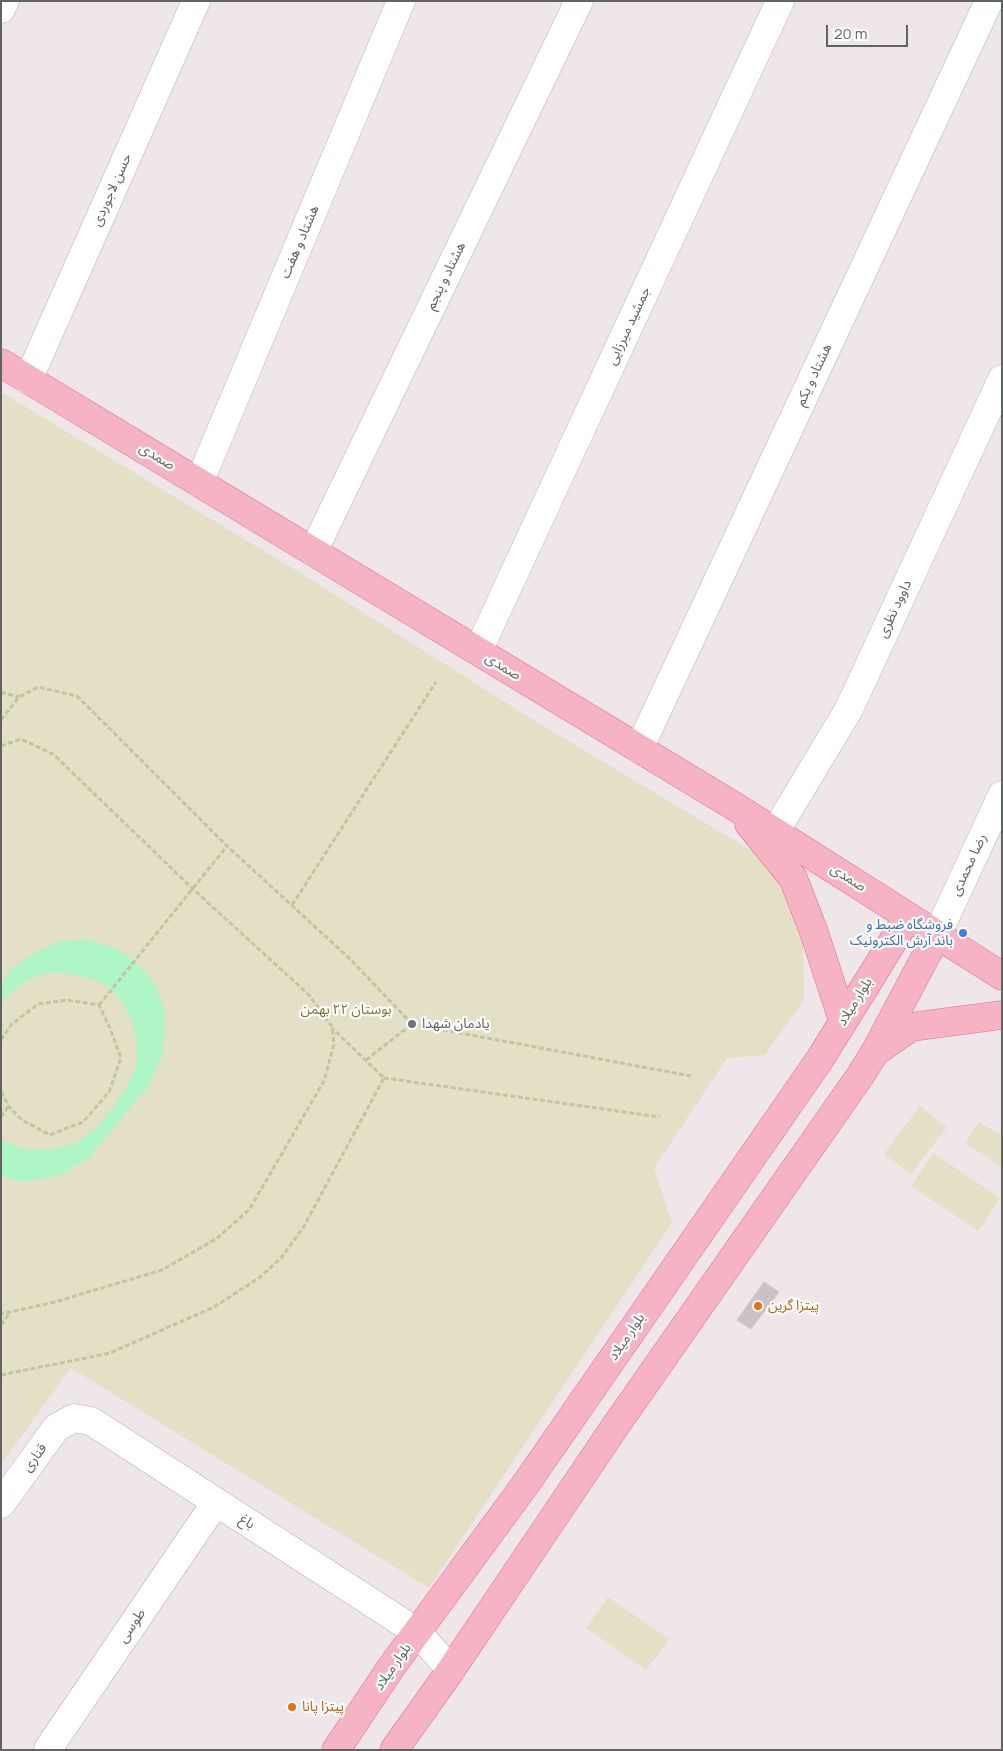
<!DOCTYPE html>
<html>
<head>
<meta charset="utf-8">
<style>
	body { margin:0 }
	#map { position:relative; width:1003px; height:1751px; overflow:hidden; background:#eee6e9; font-family:Manrope,sans-serif }
	canvas { display:block }
	.frame { position:absolute; inset:0; border:2px solid #5e6561; pointer-events:none }
	.scale { position:absolute; left:826px; top:25px; width:82px; height:22px; box-sizing:border-box; border:2px solid #5e6561; border-top:0; padding-left:6px; font-size:15px; line-height:18px; white-space:nowrap; color:#5e6561; -webkit-text-stroke:4px #fff; paint-order:stroke }
</style>
</head>
<body>
<div id="map">
<canvas width="1003" height="1751"></canvas>
<div class="frame"></div>
<div class="scale">20 m</div>
</div>
<script>
const ctx = document.querySelector('canvas').getContext('2d');
ctx.lineJoin = 'round';
function fillPath(path, color) {
  ctx.fillStyle = color;
  ctx.fill(path, 'evenodd');
}
function shape(rows) {
  const path = new Path2D();
  for (const r of rows) {
    path.moveTo(r[0], r[1]);
    for (let i = 2; i < r.length; i += 2) path.lineTo(r[i], r[i + 1]);
  }
  return path;
}
function trace(path, color, width, dash) {
  ctx.strokeStyle = color;
  ctx.lineWidth = width;
  ctx.lineCap = dash ? 'butt' : 'round';
  ctx.setLineDash(dash || []);
  ctx.stroke(path);
}
function write(font, color, halo, rows, align = 'center') {
  ctx.font = font + ' Manrope,"Noto Sans Arabic",sans-serif';
  ctx.lineWidth = 4.5;
  ctx.setLineDash([]);
  ctx.textBaseline = 'middle';
  ctx.strokeStyle = halo;
  ctx.fillStyle = color;
  for (const [text, x, y, turn = 0] of rows) {
    ctx.save();
    ctx.translate(x, y);
    ctx.rotate((+turn || 0) * Math.PI / 180);
    ctx.textAlign = isNaN(turn) ? turn : align;
    if (halo) ctx.strokeText(text, 0, 0);
    ctx.fillText(text, 0, 0);
    ctx.restore();
  }
}
const green = shape([
	[1,392,307,577,535,721,757,854,788,892,803,942,804,1000,765,1055,727,1058,654,1168,672,1223,429,1588,71,1368,1,1464],
	[920,1106,947,1127,911,1174,884,1154],
	[979,1122,1002,1136,1002,1167,965,1143],
	[933,1153,1000,1198,978,1231,911,1186],
	[608,1597,669,1639,646,1670,586,1628]
]);
const water = shape([
	[88,939,119,950,141,967,154,983,165,1011,163,1052,150,1083,89,1158,58,1176,23,1182,1,1176,1,1139,26,1150,53,1149,77,1143,97,1127,112,1109,127,1086,137,1064,137,1041,131,1019,120,998,104,984,81,976,55,972,32,977,8,995,1,1004,1,986,12,968,39,950,61,941]
]);
const building = shape([
	[764,1282,779,1292,751,1329,737,1320,764,1282]
]);
const path = shape([
	[1,692,19,697],
	[1,720,19,697,38,687,77,696,227,846,348,957,412,1024],
	[1,746,21,739,53,754,193,889,309,995,332,1027,334,1044,324,1081,249,1210,216,1239,162,1270,55,1302,1,1314],
	[292,905,436,682],
	[99,1005,227,846],
	[1,1040,11,1025,38,1004,67,1000,99,1005,110,1028,121,1058,109,1092,83,1122,50,1135,22,1120,9,1107,1,1091],
	[366,1060,412,1024,691,1076],
	[384,1078,660,1117],
	[1,1117,8,1107],
	[1,1325,9,1314],
	[1,1375,110,1353,214,1307,259,1278,281,1258,303,1228,384,1078,332,1028]
]);
const minor = shape([
	[1,9,5,1],
	[28,380,196,1],
	[199,483,401,1],
	[313,552,579,1],
	[478,651,780,1],
	[639,749,989,1],
	[775,832,849,709,1002,379],
	[937,935,1002,795],
	[1,1504,56,1428,74,1418,91,1421,417,1632,451,1670],
	[48,1749,216,1502]
]);
const major = shape([
	[1,363,734,806,1002,976],
	[749,824,793,878,814,932,843,1021],
	[878,1050,911,1027,1002,1015],
	[336,1750,392,1666,525,1485,820,1059,908,917],
	[394,1750,451,1670,614,1428,860,1076,875,1052,937,935]
]);
const markers = [
	[963,933,5,"#3f7fe0"],
	[412,1024,5,"#6b7280"],
	[758,1306,5,"#e8710a"],
	[292,1707,5,"#e8710a"]
];
const streetNames = [
	["حسن لاجوردی",112,190,-66],
	["هشتاد و هفت",300,242,-67],
	["هشتاد و پنجم",446,276,-64],
	["جمشید میرزایی",629,326,-65],
	["هشتاد و یکم",814,375,-65],
	["صمدی",157,457,31],
	["داوود نظری",895,609,-65],
	["صمدی",503,667,31],
	["رضا محمدی",969,865,-65],
	["صمدی",848,878,32],
	["بلوار میلاد",855,1002,-58],
	["بلوار میلاد",627,1337,-56],
	["قناری",35,1458,-54],
	["باغ",247,1522,33],
	["طوسی",132,1626,-56],
	["بلوار میلاد",393,1667,-55]
];
const shopNames = [
	["فروشگاه ضبط و",953,925],
	["باند آرش الکترونیک",953,941]
];
const parkNames = [
	["بوستان ۲۲ بهمن",346,1010]
];
const worshipNames = [
	["یادمان شهدا",422,1024]
];
const foodNames = [
	["پیتزا گرین",768,1306],
	["پیتزا پانا",302,1707]
];
fillPath(green, '#e3e0c5');
fillPath(water, '#aef6c6');
fillPath(building, '#cac2c6');
trace(building, '#d2c5ca', 1);
trace(minor, '#afb4b2', 29);
trace(major, '#e26b98', 29);
trace(path, '#c0c6a1', 3, [5, 2.5]);
trace(minor, '#fff', 28);
trace(major, '#f6b3c4', 28);
for (const [x, y, r, color] of markers) {
  const dot = new Path2D();
  dot.arc(x, y, r, 0, 2 * Math.PI);
  ctx.fillStyle = color;
  ctx.fill(dot);
  trace(dot, '#fff', 2);
}
write('14px', '#5e6561', '#fff', streetNames);
write('14px', '#366cbe', '#fff', shopNames, 'right');
write('14px', '#7c793d', '#fff', parkNames);
write('14px', '#5b616d', '#fff', worshipNames, 'left');
write('14px', '#c56008', '#fff', foodNames, 'left');
</script>
</body>
</html>
